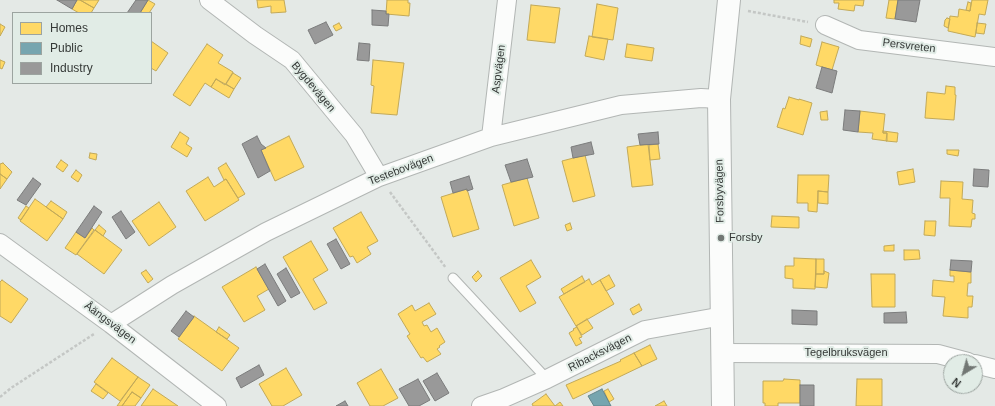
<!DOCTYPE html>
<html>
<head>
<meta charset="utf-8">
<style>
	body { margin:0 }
	#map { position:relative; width:995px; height:406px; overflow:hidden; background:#e4e9e6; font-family:Helvetica,sans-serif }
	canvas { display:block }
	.legend { position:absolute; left:12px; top:12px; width:140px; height:72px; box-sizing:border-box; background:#e1ece6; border:1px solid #9ca4a0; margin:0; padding:5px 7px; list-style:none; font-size:12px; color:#353937 }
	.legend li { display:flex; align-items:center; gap:8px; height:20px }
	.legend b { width:20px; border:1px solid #9ca4a0 }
	.north { position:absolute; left:943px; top:354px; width:40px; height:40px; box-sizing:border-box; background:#e1ece6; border:1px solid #9ca4a0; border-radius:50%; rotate:217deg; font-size:11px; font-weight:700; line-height:16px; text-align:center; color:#353937 }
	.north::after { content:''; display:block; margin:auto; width:14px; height:18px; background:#727774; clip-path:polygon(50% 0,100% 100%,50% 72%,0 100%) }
</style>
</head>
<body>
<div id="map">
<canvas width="995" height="406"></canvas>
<ul class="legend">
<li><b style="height:11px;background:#ffd966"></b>Homes</li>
<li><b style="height:11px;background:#76a5af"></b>Public</li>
<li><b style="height:11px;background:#999"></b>Industry</li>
</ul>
<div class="north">N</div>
</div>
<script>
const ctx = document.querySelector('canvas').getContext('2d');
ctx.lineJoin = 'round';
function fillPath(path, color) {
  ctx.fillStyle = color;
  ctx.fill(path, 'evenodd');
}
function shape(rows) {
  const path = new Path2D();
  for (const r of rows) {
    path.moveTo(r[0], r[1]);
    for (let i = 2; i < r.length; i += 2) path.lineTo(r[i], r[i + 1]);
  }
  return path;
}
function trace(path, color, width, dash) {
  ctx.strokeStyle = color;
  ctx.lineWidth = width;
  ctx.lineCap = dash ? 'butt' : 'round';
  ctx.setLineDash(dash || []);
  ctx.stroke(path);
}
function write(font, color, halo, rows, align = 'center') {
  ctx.font = font + ' Helvetica,sans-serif';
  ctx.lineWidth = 4;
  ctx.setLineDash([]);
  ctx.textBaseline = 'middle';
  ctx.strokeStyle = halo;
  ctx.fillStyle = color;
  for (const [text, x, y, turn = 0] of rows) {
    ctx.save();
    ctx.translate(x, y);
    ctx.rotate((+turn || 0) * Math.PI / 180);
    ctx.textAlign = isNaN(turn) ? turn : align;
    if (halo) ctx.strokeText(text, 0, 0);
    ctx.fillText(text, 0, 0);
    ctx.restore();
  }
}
const homes = shape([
	[77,0,80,0,94,8,91,13,79,13,72,9,77,0],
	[80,0,99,0,94,8,80,0],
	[148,0,155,4,149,13,140,13,148,0],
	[257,0,284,0,286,12,271,13,271,6,258,8,257,0],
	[387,0,408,0,408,3,410,3,409,16,386,14,387,0],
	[834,0,864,0,863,6,855,5,854,11,838,9,839,3,834,3,834,0],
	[889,0,898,0,895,19,886,18,889,0],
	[972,0,988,0,985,15,979,14,975,37,948,31,950,16,958,17,959,9,970,11,972,0],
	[968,2,971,3,970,11,966,10,968,2],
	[597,4,618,8,613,40,592,37,597,4],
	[531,5,560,8,555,43,527,40,531,5],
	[947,18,950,19,948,28,944,26,945,20,947,18],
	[339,23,342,28,336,31,333,26,339,23],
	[977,23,986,24,984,34,976,33,977,23],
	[0,24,5,27,0,36,0,24],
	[589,36,608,39,604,60,585,56,589,36],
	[801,36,812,39,810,47,800,44,801,36],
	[151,41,168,53,156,71,151,68,151,41],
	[822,42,839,47,832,70,816,65,822,42],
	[207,44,223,55,218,63,233,72,225,85,216,79,211,87,205,83,190,106,173,95,207,44],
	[627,44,654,48,652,61,625,57,627,44],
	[0,60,5,62,2,69,0,68,0,60],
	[373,60,404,63,397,115,371,113,374,86,371,85,373,60],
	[233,73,241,78,234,89,226,84,233,73],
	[216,79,234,89,229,98,211,87,216,79],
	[946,86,955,87,955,95,956,95,954,120,925,118,927,92,945,94,946,86],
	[789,97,799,100,799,99,812,103,803,135,777,127,783,108,785,109,789,97],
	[827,111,828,120,821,120,820,112,827,111],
	[860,111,885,114,883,133,887,133,887,141,872,139,873,133,858,132,860,111],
	[883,131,898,133,897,142,886,141,887,133,883,133,883,131],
	[180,132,189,138,186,144,192,148,187,157,171,147,180,132],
	[289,136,304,167,275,181,261,150,289,136],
	[648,144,653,185,632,187,627,147,648,144],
	[658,144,660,159,650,160,649,145,658,144],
	[947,150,959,150,958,156,947,154,947,150],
	[90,153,97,154,96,160,89,158,90,153],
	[585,155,595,196,573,202,562,161,585,155],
	[61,160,68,165,63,172,56,167,61,160],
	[3,163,12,172,7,179,0,174,0,164,3,163],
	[226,163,245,194,238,198,226,179,224,180,218,168,226,163],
	[913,169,915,182,899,185,897,172,913,169],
	[76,170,82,175,78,182,71,177,76,170],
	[0,174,7,179,0,189,0,174],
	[798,175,829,175,828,192,818,191,817,212,808,211,808,203,797,203,798,175],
	[208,177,214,187,226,179,239,200,205,221,186,191,208,177],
	[527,178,539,218,514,226,502,185,527,178],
	[941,181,963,182,962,199,973,200,972,213,975,214,975,219,972,219,971,227,949,226,950,198,940,198,941,181],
	[467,189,479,229,453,237,441,197,467,189],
	[818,191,828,192,828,204,818,203,818,191],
	[35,199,63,219,47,241,20,221,35,199],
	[51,201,67,212,63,219,46,207,51,201],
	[159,202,176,227,149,246,132,221,159,202],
	[26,206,29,208,21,220,18,218,26,206],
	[361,212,378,241,367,247,371,254,357,263,353,256,350,257,333,228,361,212],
	[772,216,799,217,799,228,771,227,772,216],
	[925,221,936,221,935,236,924,235,925,221],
	[570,223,572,229,567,231,565,225,570,223],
	[99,225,106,231,103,236,95,230,99,225],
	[92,228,94,230,76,255,65,248,76,232,85,238,92,228],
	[95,230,122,250,104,274,77,254,95,230],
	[311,241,328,270,313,279,327,303,314,310,283,257,311,241],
	[894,245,894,251,884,251,884,246,894,245],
	[904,250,919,250,920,259,904,260,904,250],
	[794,258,816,259,815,289,793,288,793,279,785,278,785,266,794,266,794,258],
	[816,259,824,259,824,274,816,274,816,259],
	[531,260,541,277,526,286,536,303,520,312,500,278,531,260],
	[256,267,269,289,257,296,265,310,244,322,222,287,256,267],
	[146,270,153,279,148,283,141,273,146,270],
	[950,270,971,272,971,283,968,283,967,296,973,296,972,307,968,307,968,318,943,316,945,297,932,296,933,280,954,282,954,276,950,276,950,270],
	[478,271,482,276,476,282,472,277,478,271],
	[824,271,829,273,827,288,815,287,816,274,824,274,824,271],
	[871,274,895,274,895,307,872,307,871,274],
	[609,275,615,286,606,291,600,280,609,275],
	[582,276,585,282,564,294,561,289,582,276],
	[589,279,592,285,600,280,614,304,576,326,559,297,589,279],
	[2,280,28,299,11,323,0,316,0,282,2,280],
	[429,303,436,314,422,322,424,326,427,325,431,332,437,328,445,342,439,346,440,347,437,349,441,354,427,362,423,357,421,358,407,336,410,334,398,314,412,305,415,311,429,303],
	[639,304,642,310,633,315,630,309,639,304],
	[194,316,239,348,222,371,178,339,194,316],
	[587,319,593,328,582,335,576,326,587,319],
	[219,327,230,335,227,339,216,332,219,327],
	[577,327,582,337,579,338,582,343,576,346,569,333,574,330,573,329,577,327],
	[650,345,657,359,642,366,634,353,650,345],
	[634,353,642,366,573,399,566,385,621,361,620,360,634,353],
	[112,358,138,377,120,401,94,382,112,358],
	[286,368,302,395,283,406,272,406,259,384,286,368],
	[381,369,398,398,383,406,370,406,357,383,381,369],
	[138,377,150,385,141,398,132,392,122,406,117,406,138,377],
	[784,379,800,380,800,403,778,403,778,406,765,406,765,403,763,403,763,381,783,381,784,379],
	[857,379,882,379,882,406,856,406,857,379],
	[96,384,108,393,103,399,91,391,96,384],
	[153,389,178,406,141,406,153,389],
	[608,389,614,399,609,402,604,391,608,389],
	[132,392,141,398,135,406,122,406,132,392],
	[546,394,555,406,560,402,563,406,533,406,532,404,546,394],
	[664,401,667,406,655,406,664,401]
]);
const public = shape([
	[602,389,611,406,594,406,588,396,602,389]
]);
const industry = shape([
	[57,0,77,0,72,9,57,0],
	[136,0,148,0,140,13,127,13,136,0],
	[898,0,920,0,916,22,895,19,898,0],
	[372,10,386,11,386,14,389,14,388,26,372,25,372,10],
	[326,22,333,35,315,44,308,30,326,22],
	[359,43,370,44,369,61,357,60,359,43],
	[822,67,837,71,832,93,816,88,822,67],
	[845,110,860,111,858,132,843,130,845,110],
	[658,132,659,144,640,145,638,134,658,132],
	[257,136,261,144,266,148,261,150,270,171,258,178,242,144,257,136],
	[591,142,594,154,573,158,571,147,591,142],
	[527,159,533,177,511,182,505,165,527,159],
	[974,169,989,170,988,187,973,186,974,169],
	[469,176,473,189,467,191,467,189,453,193,450,182,469,176],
	[33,178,41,184,26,205,17,200,33,178],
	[94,206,102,212,85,238,76,232,94,206],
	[121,211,135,232,126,239,112,217,121,211],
	[336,239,350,264,341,269,327,244,336,239],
	[951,260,972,261,971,272,950,270,951,260],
	[265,264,286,301,278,306,257,269,265,264],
	[286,268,300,293,291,298,277,274,286,268],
	[792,310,817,311,817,325,792,324,792,310],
	[186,311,194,317,179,337,171,331,186,311],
	[906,312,907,323,884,323,884,313,906,312],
	[259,365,264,375,241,388,236,378,259,365],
	[437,373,449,393,435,401,423,381,437,373],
	[418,379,430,400,419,406,409,406,399,389,418,379],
	[800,385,814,385,814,406,800,406,800,385],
	[345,401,348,406,336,406,345,401]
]);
const path = shape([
	[748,11,808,22],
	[390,192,446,268],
	[0,397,11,388,94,334]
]);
const service = shape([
	[453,278,547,379]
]);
const minor = shape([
	[209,0,255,35,292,60,354,135,379,177],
	[825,25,859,40,995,57],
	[491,137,507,0],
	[0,243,111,324,217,406],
	[111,324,172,285,266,232,379,177,491,137,621,105,701,98,719,99],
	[723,353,938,354,968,362],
	[975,364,995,369],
	[481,406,504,398,547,379,645,330,723,316]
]);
const tertiary = shape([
	[723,406,719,99,729,0]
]);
const markers = [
	[721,238,4,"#727774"]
];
const streetNames = [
	["Persvreten",909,46,7],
	["Aspvägen",499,69,-83],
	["Bygdevägen",313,87,50],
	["Testebovägen",401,170,-21],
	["Forsbyvägen",720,191,-91],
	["Åängsvägen",110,323,37],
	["Ribacksvägen",600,353,-27],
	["Tegelbruksvägen",846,353]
];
const poiNames = [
	["Forsby",729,238]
];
fillPath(homes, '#ffd966');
trace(homes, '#c2a958', 1);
fillPath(public, '#76a5af');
trace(public, '#62858b', 1);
fillPath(industry, '#999');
trace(industry, '#7b7c7c', 1);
trace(service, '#b2b6b4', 11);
trace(minor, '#b2b6b4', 20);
trace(tertiary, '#b2b6b4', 24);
trace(path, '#c4c7c5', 2.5, [3, 2]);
trace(service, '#fbfcfb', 9);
trace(minor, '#fbfcfb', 18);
trace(tertiary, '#fbfcfb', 22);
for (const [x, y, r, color] of markers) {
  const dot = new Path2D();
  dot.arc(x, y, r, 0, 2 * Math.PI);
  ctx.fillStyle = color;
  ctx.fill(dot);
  trace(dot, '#e1ece6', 1.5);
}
write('11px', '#353937', '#e1ece6', streetNames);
write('11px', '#353937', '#e1ece6', poiNames, 'left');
</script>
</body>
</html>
